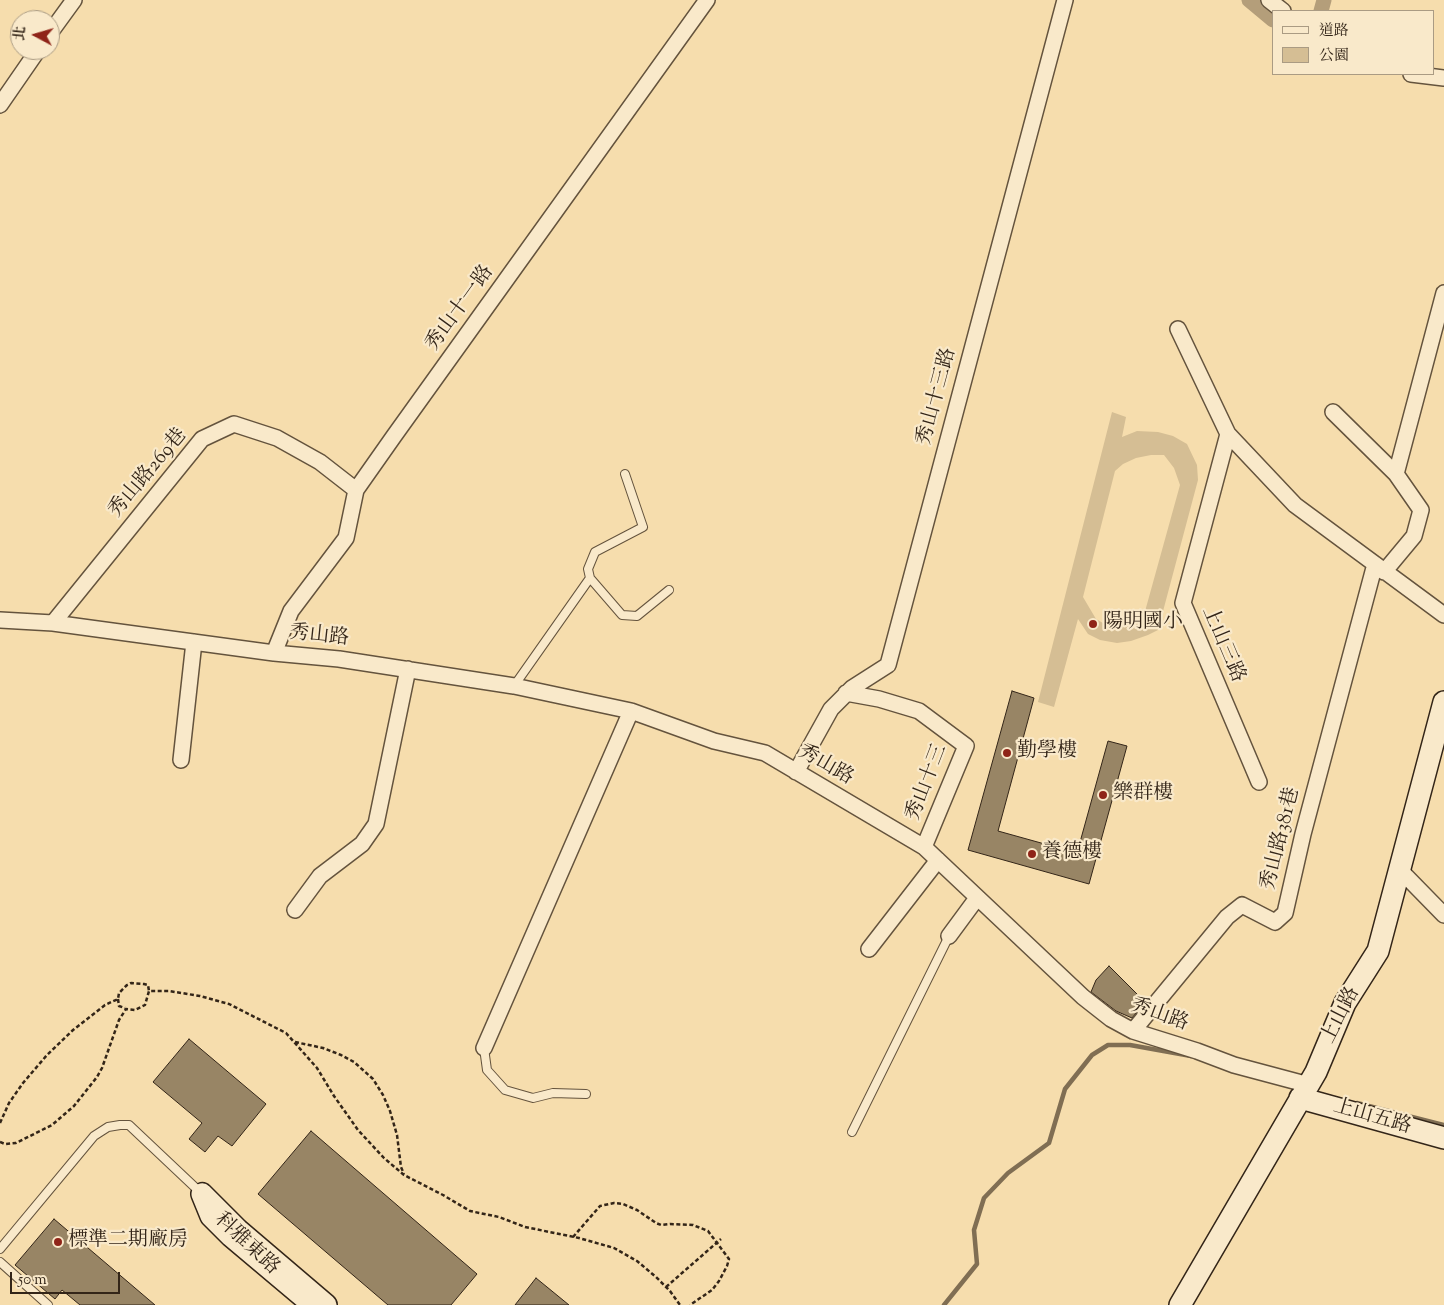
<!DOCTYPE html>
<html>
<head>
<meta charset="utf-8">
<style>
	body { margin:0 }
	#map { position:relative; width:1444px; height:1305px; overflow:hidden; background:#f6ddad; font-family:"Sorts Mill Goudy","Noto Serif TC",serif }
	canvas { display:block }
	.legend { position:absolute; left:1272px; top:10px; width:162px; height:65px; box-sizing:border-box; background:#f9e9ca; border:1px solid #aa9b83; margin:0; padding:6px 9px; list-style:none; font-size:15px; color:#332518 }
	.legend li { display:flex; align-items:center; gap:10px; height:25px }
	.legend b { width:25px; border:1px solid #aa9b83 }
	.north { position:absolute; left:10px; top:10px; width:50px; height:50px; box-sizing:border-box; background:#f9e9ca; border:1px solid #aa9b83; border-radius:50%; rotate:276deg; font-size:14px; font-weight:700; line-height:20px; text-align:center; color:#332518 }
	.north::after { content:''; display:block; margin:auto; width:18px; height:22px; background:#8f2418; clip-path:polygon(50% 0,100% 100%,50% 72%,0 100%) }
	.scale { position:absolute; left:10px; top:1272px; width:110px; height:22px; box-sizing:border-box; border:2px solid #332518; border-top:0; padding-left:6px; font-size:15px; line-height:18px; white-space:nowrap; color:#332518; -webkit-text-stroke:4px #f9e9ca; paint-order:stroke }
</style>
</head>
<body>
<div id="map">
<canvas width="1444" height="1305"></canvas>
<ul class="legend">
<li><b style="height:6px;background:#f9e9ca"></b>道路</li>
<li><b style="height:14px;background:#d5be94"></b>公園</li>
</ul>
<div class="north">北</div>
<div class="scale">50 m</div>
</div>
<script>
const ctx = document.querySelector('canvas').getContext('2d');
ctx.lineJoin = 'round';
function fillPath(path, color) {
  ctx.fillStyle = color;
  ctx.fill(path, 'evenodd');
}
function shape(rows) {
  const path = new Path2D();
  for (const r of rows) {
    path.moveTo(r[0], r[1]);
    for (let i = 2; i < r.length; i += 2) path.lineTo(r[i], r[i + 1]);
  }
  return path;
}
function trace(path, color, width, dash) {
  ctx.strokeStyle = color;
  ctx.lineWidth = width;
  ctx.lineCap = dash ? 'butt' : 'round';
  ctx.setLineDash(dash || []);
  ctx.stroke(path);
}
function write(font, color, halo, rows, align = 'center') {
  ctx.font = font + ' "Sorts Mill Goudy","Noto Serif TC",serif';
  ctx.lineWidth = 4.5;
  ctx.setLineDash([]);
  ctx.textBaseline = 'middle';
  ctx.strokeStyle = halo;
  ctx.fillStyle = color;
  for (const [text, x, y, turn = 0] of rows) {
    ctx.save();
    ctx.translate(x, y);
    ctx.rotate((+turn || 0) * Math.PI / 180);
    ctx.textAlign = isNaN(turn) ? turn : align;
    if (halo) ctx.strokeText(text, 0, 0);
    ctx.fillText(text, 0, 0);
    ctx.restore();
  }
}
const green = shape([
	[1112,412,1126,417,1122,437,1137,431,1158,432,1173,436,1187,444,1197,465,1198,480,1158,630,1148,635,1131,641,1117,643,1100,640,1088,634,1078,619,1054,707,1038,702],
	[1151,455,1164,455,1174,468,1180,485,1144,615,1131,624,1119,627,1108,626,1096,619,1083,597,1115,471,1123,464,1136,458]
]);
const stream = shape([
	[1357,1103,1444,1125],
	[944,1305,977,1264,974,1230,984,1198,1008,1173,1049,1143,1065,1089,1092,1055,1108,1045,1130,1045,1191,1056]
]);
const canal = shape([
	[1249,0,1273,20],
	[1321,11,1324,0]
]);
const building = shape([
	[1012,691,1034,698,998,831,1077,853,1108,741,1127,746,1089,884,968,850,1012,691],
	[1109,966,1145,1002,1132,1018,1116,1011,1091,992,1096,980,1109,966],
	[189,1039,266,1104,232,1146,218,1136,205,1152,189,1139,202,1123,153,1082,189,1039],
	[311,1131,477,1274,451,1305,388,1305,258,1194,311,1131],
	[54,1219,155,1305,80,1305,62,1290,55,1299,15,1265,54,1219],
	[536,1278,569,1305,515,1305,536,1278]
]);
const path = shape([
	[118,999,119,1006,125,1008],
	[295,1042,323,1048,341,1055,354,1062,373,1079,383,1095,390,1111,397,1135,401,1167,404,1174],
	[0,1123,9,1103,23,1083,47,1055,73,1030,105,1005,118,999,119,993,127,985,131,983,144,984,148,985,149,991],
	[0,1142,5,1144,16,1143,52,1125,74,1106,97,1077,102,1068,119,1020,126,1009,135,1010,145,1005,149,991,169,991,200,996,229,1004,286,1033,317,1068,334,1096,358,1130,384,1158,404,1175,443,1195,470,1211,499,1217,525,1227,579,1238,614,1248,637,1261,656,1277,670,1291,680,1305],
	[573,1237,600,1206,614,1203,623,1204,637,1210,656,1223,661,1225,670,1224,693,1225,708,1231,729,1259,727,1266,719,1281,712,1290,690,1305],
	[666,1287,721,1239]
]);
const lane = shape([
	[590,578,622,615,637,616,669,590],
	[514,686,590,578,588,569,595,552,643,527,625,474],
	[484,1048,487,1070,505,1090,533,1098,553,1093,586,1094],
	[852,1132,949,936],
	[0,1249,94,1136,108,1127,120,1125,129,1125,201,1193],
	[0,1262,48,1305]
]);
const street = shape([
	[1269,0,1283,11],
	[50,33,74,0],
	[1411,74,1444,78],
	[0,105,38,50],
	[1178,329,1228,434,1295,505,1444,615],
	[1333,412,1396,474],
	[1228,434,1183,603,1259,782],
	[1384,572,1414,536,1421,510,1396,474,1444,293],
	[0,620,53,623,274,653,339,659,514,686,631,711,714,741,765,753,924,847,1083,997,1111,1019,1133,1031,1197,1051,1234,1065,1309,1085],
	[53,623,202,439,234,424,277,438,320,462,356,490],
	[274,653,291,611,346,538,356,490,394,436,707,0],
	[846,693,879,699,919,711,966,746,924,847],
	[181,760,194,642],
	[796,772,831,709,852,688,888,665,1065,0],
	[1399,869,1444,915],
	[295,910,320,876,362,844,376,824,408,669],
	[949,936,977,898],
	[869,949,938,860],
	[1133,1031,1227,917,1242,905,1275,922,1285,913,1303,834,1375,564],
	[484,1048,631,711]
]);
const secondary = shape([
	[1300,1098,1444,1138],
	[313,1305,231,1236,211,1216,202,1194,238,1230,326,1305],
	[1180,1305,1316,1072,1345,1003,1378,951,1444,702]
]);
const markers = [
	[1093,624,5,"#8f2418"],
	[1007,753,5,"#8f2418"],
	[1103,795,5,"#8f2418"],
	[1032,854,5,"#8f2418"],
	[58,1242,5,"#8f2418"]
];
const streetNames = [
	["秀山十一路",461,309,-54],
	["秀山十三路",938,397,-75],
	["秀山路269巷",149,474,-50],
	["秀山路",319,637,6],
	["上山三路",1222,645,67],
	["秀山路",825,766,30],
	["秀山十三",928,783,-69],
	["秀山路381巷",1282,839,-76],
	["秀山路",1159,1016,20],
	["上山路",1342,1016,-63],
	["上山五路",1372,1118,16],
	["科雅東路",246,1245,43]
];
const poiNames = [
	["陽明國小",1103,624],
	["勤學樓",1017,753],
	["樂群樓",1113,795],
	["養德樓",1042,854],
	["標準二期廠房",68,1242]
];
fillPath(green, '#d5be94');
trace(stream, '#806e53', 4.5);
trace(canal, '#b49e7a', 15);
fillPath(building, '#988565');
trace(building, '#332518', 1);
trace(lane, '#64533d', 10);
trace(street, '#64533d', 18);
trace(secondary, '#332518', 24);
trace(path, '#332518', 2.5, [4, 2.5]);
trace(lane, '#f9e9ca', 8);
trace(street, '#f9e9ca', 15);
trace(secondary, '#f9e9ca', 21);
for (const [x, y, r, color] of markers) {
  const dot = new Path2D();
  dot.arc(x, y, r, 0, 2 * Math.PI);
  ctx.fillStyle = color;
  ctx.fill(dot);
  trace(dot, '#f9e9ca', 2);
}
write('20px', '#332518', '#f9e9ca', streetNames);
write('20px', '#332518', '#f9e9ca', poiNames, 'left');
</script>
</body>
</html>
